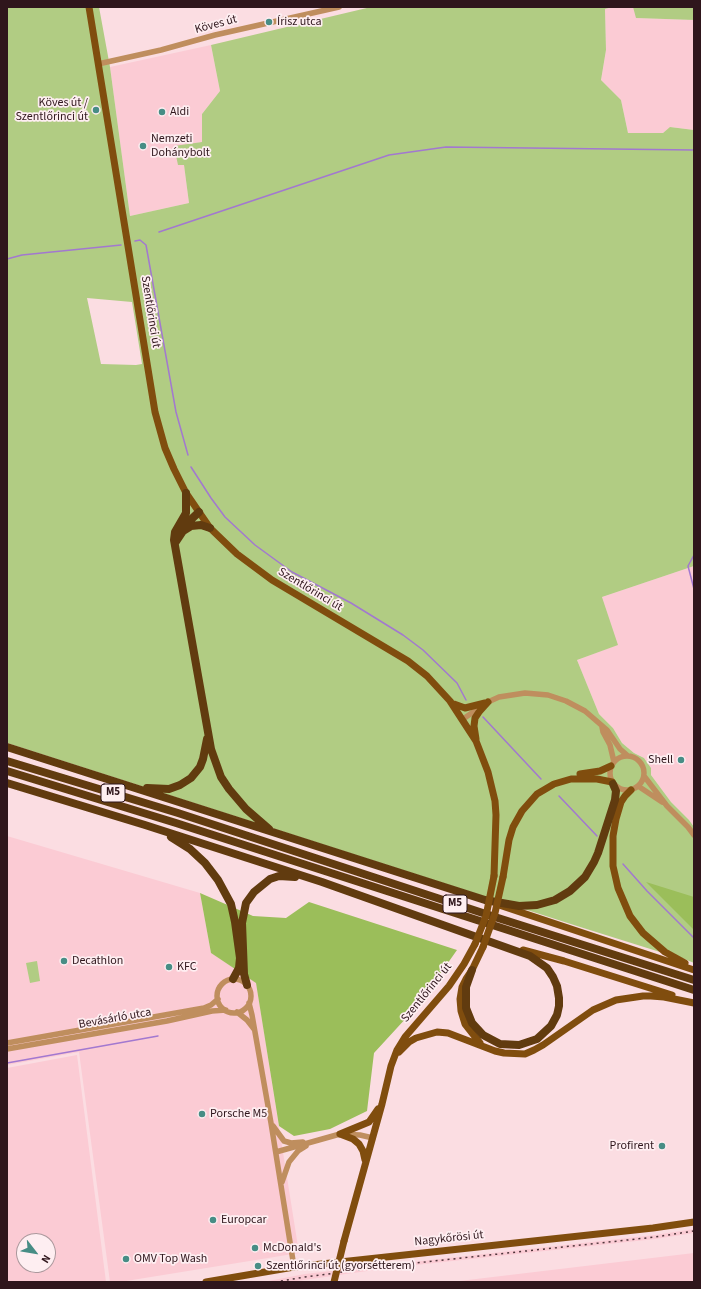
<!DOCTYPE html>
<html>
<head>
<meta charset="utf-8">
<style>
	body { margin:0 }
	#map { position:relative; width:701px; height:1289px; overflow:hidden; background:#fbdde2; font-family:"Source Sans 3",sans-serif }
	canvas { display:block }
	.frame { position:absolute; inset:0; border:8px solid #2f161c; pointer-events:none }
	.north { position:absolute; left:16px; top:1233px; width:40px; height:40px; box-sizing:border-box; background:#feeef1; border:1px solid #ab989c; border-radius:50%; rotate:121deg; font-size:11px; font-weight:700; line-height:16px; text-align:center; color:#2f161c }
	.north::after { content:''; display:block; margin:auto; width:14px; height:18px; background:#478d85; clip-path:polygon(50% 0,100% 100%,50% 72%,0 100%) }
</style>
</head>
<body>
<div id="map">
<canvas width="701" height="1289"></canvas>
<div class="frame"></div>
<div class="north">N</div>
</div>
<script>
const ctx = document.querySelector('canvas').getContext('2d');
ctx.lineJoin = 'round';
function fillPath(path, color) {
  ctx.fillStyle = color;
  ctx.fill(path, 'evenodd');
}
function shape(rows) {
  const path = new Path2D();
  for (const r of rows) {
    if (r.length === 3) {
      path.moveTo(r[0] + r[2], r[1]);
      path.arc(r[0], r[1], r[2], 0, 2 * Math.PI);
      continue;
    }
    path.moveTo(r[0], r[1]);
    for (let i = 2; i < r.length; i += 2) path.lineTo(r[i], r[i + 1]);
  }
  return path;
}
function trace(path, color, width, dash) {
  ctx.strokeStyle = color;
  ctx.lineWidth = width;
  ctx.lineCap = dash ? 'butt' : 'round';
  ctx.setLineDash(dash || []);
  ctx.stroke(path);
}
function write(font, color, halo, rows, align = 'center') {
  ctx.font = font + ' "Source Sans 3",sans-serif';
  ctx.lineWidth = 3.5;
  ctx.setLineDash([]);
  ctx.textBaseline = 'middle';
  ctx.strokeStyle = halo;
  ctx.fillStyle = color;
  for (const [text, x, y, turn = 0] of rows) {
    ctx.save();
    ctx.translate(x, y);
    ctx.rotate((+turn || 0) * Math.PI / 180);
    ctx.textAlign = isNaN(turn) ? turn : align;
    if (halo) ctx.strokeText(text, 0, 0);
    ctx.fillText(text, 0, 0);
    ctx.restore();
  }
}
const built = shape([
	[612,7,633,7,637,18,694,20,694,130,671,127,663,133,628,133,621,100,601,80,606,50,605,9],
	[211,45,220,91,202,114,202,142,175,147,184,165,189,203,130,216,110,67],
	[694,566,694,827,689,820,671,802,651,775,651,768,644,758,634,753,622,743,613,728,599,714,577,660,617,645,602,597],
	[7,836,200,893,211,953,256,982,299,1253,120,1282,110,1282,79,1052,7,1065],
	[77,1055,106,1282,7,1282,7,1068],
	[24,1241,48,1241,48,1265,24,1265],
	[694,1229,694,1233,655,1239,388,1268,290,1282,263,1282,305,1274,655,1235],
	[694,1253,694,1282,451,1282]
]);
const green = shape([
	[7,7,99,7,110,67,130,216,189,203,184,165,178,165,174,146,202,142,202,114,220,91,211,45,371,7,612,7,605,9,606,50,601,80,621,100,628,133,663,133,670,127,694,130,694,566,602,597,618,645,577,660,599,714,613,728,622,743,634,753,644,758,651,768,651,775,671,802,689,820,694,827,694,963,675,955,660,952,577,926,7,743],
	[87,298,132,302,142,364,136,365,101,364],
	[633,7,694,7,694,20,636,18],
	[37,961,40,981,30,983,26,963]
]);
const forest = shape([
	[646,882,694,897,694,930],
	[200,893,253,916,286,918,309,902,457,950,419,1004,374,1053,367,1111,330,1129,294,1136,279,1126,256,983,211,953]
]);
const stream = shape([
	[159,232,389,155,446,147,694,150],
	[135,241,140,240,146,245,176,412,188,455],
	[7,259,22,255,121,245],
	[191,467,211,498,225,517,255,545,292,572,351,603,403,635,423,650,457,683,466,700],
	[694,555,688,566,694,589],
	[483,717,541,779],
	[559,796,597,836],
	[623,864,647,891,694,938],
	[7,1063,158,1036]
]);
const minor = shape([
	[98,64,161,50,215,35,339,7],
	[463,719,488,702,499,697,525,693,548,695,566,701,585,711,607,730,620,749,628,756],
	[602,727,603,732,610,745,614,762],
	[627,773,17],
	[644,776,667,806,688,827,694,835],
	[638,786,662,802],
	[234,996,17],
	[249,1003,252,1015,271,1123,294,1267],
	[237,1012,247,1020,254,1029],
	[7,1043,204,1008,211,1005,218,999],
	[7,1049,167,1021,212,1011,226,1010],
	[273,1126,284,1141,291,1143,303,1142],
	[276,1152,340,1134,360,1135,373,1138],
	[282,1182,289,1162,298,1151,306,1146]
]);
const major = shape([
	[89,7,155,412,165,448,174,469,186,493,199,512,210,528,237,554,272,580,408,661,427,676,450,701,476,741,488,772,495,801,496,815,494,876],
	[454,704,465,708,485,703],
	[476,739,474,726,475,718,479,712,488,702],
	[580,774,600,771,611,766],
	[631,790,625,796,621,802,616,819,613,836,613,866,618,888,630,916,643,933,665,952,685,963],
	[503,877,509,840,513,827,522,811,537,794,554,784,571,779,597,779,612,782],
	[499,905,694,970],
	[523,950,564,961,672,995],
	[480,1043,465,1024,461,1011,460,999,462,987,466,979,472,970,483,947],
	[399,1052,409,1042,416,1038,437,1032,448,1033,495,1051,504,1053,525,1054,534,1050,543,1045,593,1010,616,1000,643,996,651,996,664,997,694,1003],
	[340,1134,369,1122,378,1109],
	[340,1134,353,1139,359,1144,363,1151,365,1160],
	[344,1241,382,1104,391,1066,397,1050,405,1037,449,986,464,964,475,944],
	[206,1282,294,1267,653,1228,694,1222]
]);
const highway = shape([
	[186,493,186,513,175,532,174,540,211,749,221,777,229,789,246,809,269,829],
	[183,527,199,512],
	[175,543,183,531,191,526,201,525,210,528],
	[7,747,485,900,519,906,537,905,555,900,570,891,585,877,594,862,598,853,615,800,616,791,613,784],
	[7,761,178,813,498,918,694,980],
	[7,771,176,823,694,990],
	[7,783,145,825,322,882,530,956,547,968,553,977,557,986,559,998,559,1006,557,1015,551,1026,537,1039,519,1045,500,1044,483,1035,472,1023,466,1008,466,987,472,970],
	[147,788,169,789,180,785,191,778,200,767,203,759,207,739],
	[171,837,190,849,205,863,218,880,231,904,235,922,240,958,239,968,233,979],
	[247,985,244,974,242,923,246,903,254,892,270,879,279,876,295,877]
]);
const rail = shape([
	[275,1282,305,1277,388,1266,655,1237,694,1231]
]);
const majorBridge = shape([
	[475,944,486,916,494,876],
	[483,947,495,913,503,877],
	[334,1282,344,1241]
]);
const markers = [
	[269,22,4,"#478d85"],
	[96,110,4,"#478d85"],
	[162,112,4,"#478d85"],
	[143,146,4,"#478d85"],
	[681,760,4,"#478d85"],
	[64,961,4,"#478d85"],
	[169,967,4,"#478d85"],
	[202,1114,4,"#478d85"],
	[662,1146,4,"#478d85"],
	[213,1220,4,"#478d85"],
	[255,1248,4,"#478d85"],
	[126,1259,4,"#478d85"],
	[258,1266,4,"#478d85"]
];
const shields = [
	[113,793,24],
	[455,904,24]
];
const shieldNames = [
	["M5",113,793],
	["M5",455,904]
];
const poiNames = [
	["Írisz utca",277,22],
	["Köves út /",88,103,"right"],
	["Szentlőrinci út",88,117,"right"],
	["Aldi",170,112],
	["Nemzeti",151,139],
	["Dohánybolt",151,153],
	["Shell",673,760,"right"],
	["Decathlon",72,961],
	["KFC",177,967],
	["Porsche M5",210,1114],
	["Profirent",654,1146,"right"],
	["Europcar",221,1220],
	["McDonald's",263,1248],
	["OMV Top Wash",134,1259],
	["Szentlőrinci út (gyorsétterem)",266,1266]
];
const streetNames = [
	["Köves út",216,25,-15],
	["Szentlőrinci út",150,312,81],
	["Szentlőrinci út",310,590,31],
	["Szentlőrinci út",427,993,-51],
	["Bevásárló utca",115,1019,-10],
	["Nagykőrösi út",449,1239,-6]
];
fillPath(built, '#fbcbd4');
fillPath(green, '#b1cc83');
fillPath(forest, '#9bbe5a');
trace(stream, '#a278d0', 1.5);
trace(minor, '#bf8e5e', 5.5);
trace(major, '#804d0e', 7);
trace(highway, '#613b0f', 8);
trace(rail, '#4e343a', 1.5, [2, 4]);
trace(majorBridge, '#804d0e', 7);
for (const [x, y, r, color] of markers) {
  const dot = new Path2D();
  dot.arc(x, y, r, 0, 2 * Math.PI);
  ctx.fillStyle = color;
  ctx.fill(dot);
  trace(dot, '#feeef1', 1.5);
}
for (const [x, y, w] of shields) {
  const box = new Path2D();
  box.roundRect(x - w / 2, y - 9, w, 18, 3);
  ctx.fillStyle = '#feeef1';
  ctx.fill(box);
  trace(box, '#2f161c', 1);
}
write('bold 11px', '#2f161c', null, shieldNames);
write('12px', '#2f161c', '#feeef1', poiNames, 'left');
write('12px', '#2f161c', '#feeef1', streetNames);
</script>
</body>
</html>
